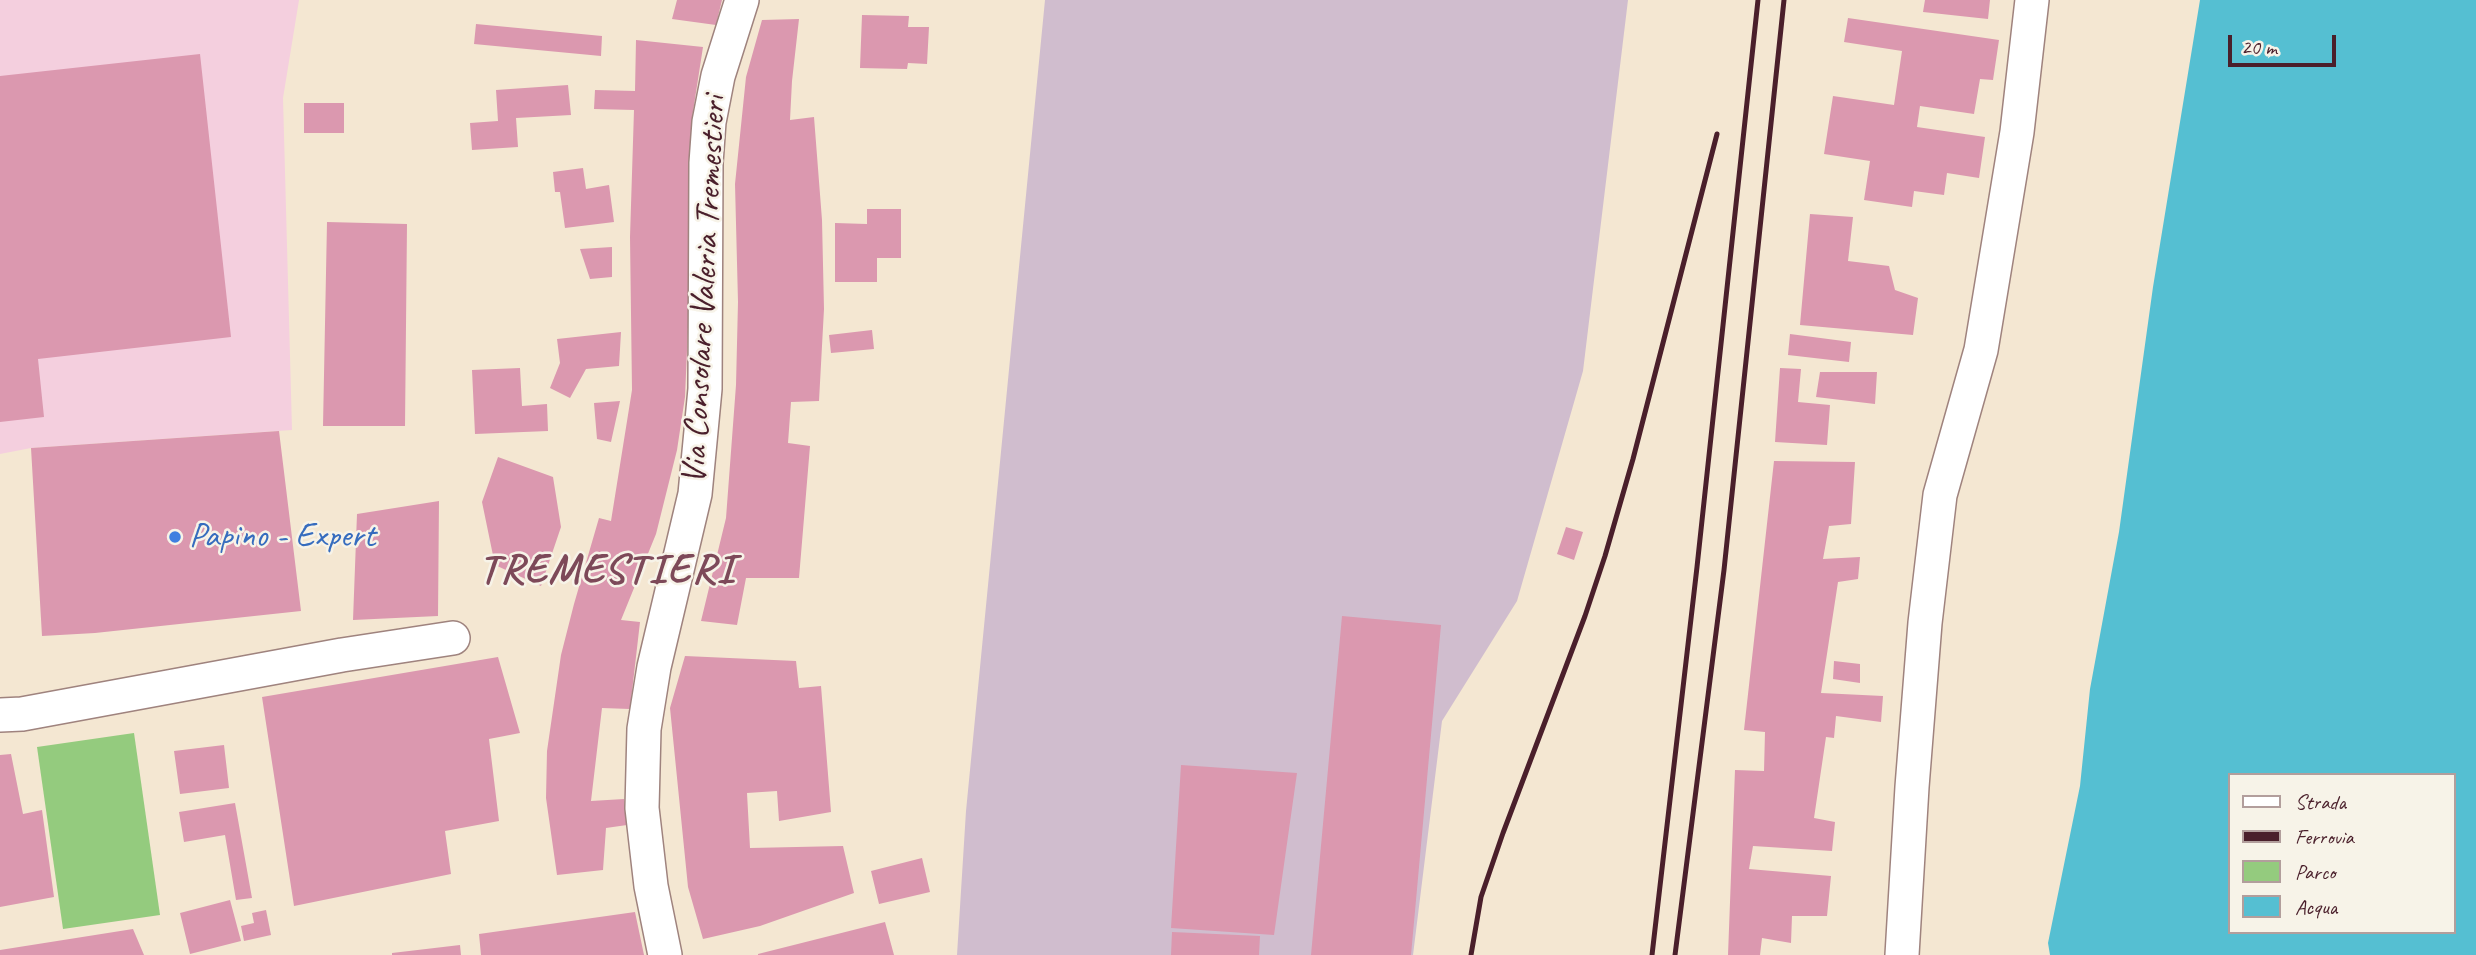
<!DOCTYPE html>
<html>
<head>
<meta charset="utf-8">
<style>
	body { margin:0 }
	#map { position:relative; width:2476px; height:955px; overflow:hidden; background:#f4e7d2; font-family:Caveat,sans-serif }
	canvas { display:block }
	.legend { position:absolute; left:2228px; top:773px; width:228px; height:161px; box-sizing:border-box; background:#f7f3e8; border:2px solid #b29e9c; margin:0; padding:9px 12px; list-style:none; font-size:21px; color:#4a1f2b }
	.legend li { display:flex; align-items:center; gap:14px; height:35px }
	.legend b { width:35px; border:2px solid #b29e9c }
	.scale { position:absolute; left:2228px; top:35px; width:108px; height:32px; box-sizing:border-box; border:4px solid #4a1f2b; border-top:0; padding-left:9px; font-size:21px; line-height:24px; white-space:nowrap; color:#4a1f2b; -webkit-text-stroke:5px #f7f3e8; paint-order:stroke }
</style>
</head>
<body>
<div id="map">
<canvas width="2476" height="955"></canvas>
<ul class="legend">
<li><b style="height:9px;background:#fff"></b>Strada</li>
<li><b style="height:9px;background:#4a1f2b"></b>Ferrovia</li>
<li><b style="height:19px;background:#94cb7e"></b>Parco</li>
<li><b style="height:19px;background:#55bfd2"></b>Acqua</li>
</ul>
<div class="scale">20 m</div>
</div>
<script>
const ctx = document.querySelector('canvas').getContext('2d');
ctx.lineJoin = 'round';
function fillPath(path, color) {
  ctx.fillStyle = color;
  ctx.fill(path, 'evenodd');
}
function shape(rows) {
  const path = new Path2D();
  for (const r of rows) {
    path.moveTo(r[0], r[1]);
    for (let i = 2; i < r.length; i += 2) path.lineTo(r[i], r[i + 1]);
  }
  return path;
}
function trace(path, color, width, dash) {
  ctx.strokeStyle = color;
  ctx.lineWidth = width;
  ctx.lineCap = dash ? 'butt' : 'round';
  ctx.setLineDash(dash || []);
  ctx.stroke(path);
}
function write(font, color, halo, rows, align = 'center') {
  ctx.font = font + ' Caveat,sans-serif';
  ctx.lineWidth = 5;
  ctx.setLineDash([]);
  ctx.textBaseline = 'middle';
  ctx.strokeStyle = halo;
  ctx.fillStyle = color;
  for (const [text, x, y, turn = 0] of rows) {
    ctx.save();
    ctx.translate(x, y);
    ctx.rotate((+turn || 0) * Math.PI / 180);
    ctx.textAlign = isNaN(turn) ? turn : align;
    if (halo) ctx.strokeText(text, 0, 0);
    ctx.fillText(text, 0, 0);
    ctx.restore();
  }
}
const built = shape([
	[0,0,299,0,283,98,292,430,31,448,0,454]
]);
const industrial = shape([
	[1045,0,1628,0,1583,371,1517,601,1442,721,1413,955,957,955,966,811]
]);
const green = shape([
	[134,733,160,915,63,929,37,747]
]);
const water = shape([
	[2200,0,2476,0,2476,955,2050,955,2048,943,2080,786,2090,689,2119,532,2153,287],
	[2229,775,2453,775,2453,932,2229,932]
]);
const building = shape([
	[677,0,722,0,716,25,672,19],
	[1925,0,1990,0,1988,19,1923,12],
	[862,15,909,16,908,27,929,27,927,64,908,63,907,69,860,68],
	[1848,18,1999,40,1993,80,1980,79,1974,114,1920,106,1917,127,1985,137,1979,178,1947,173,1944,195,1914,191,1912,207,1864,200,1870,161,1824,154,1833,96,1894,105,1902,51,1844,42],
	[799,19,792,81,790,120,814,117,822,220,824,309,819,401,791,402,788,443,810,446,799,578,746,578,737,625,701,621,726,518,736,385,738,302,735,184,746,77,762,20],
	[476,24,602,36,601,56,474,44],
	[636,40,703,47,692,118,692,234,685,397,677,450,656,534,621,620,640,622,630,709,602,708,591,801,624,799,627,825,606,828,603,870,557,875,546,798,547,751,561,655,574,604,599,518,611,521,632,390,630,237,634,110,594,109,595,90,635,91],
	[200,54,231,337,38,359,44,417,0,422,0,76],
	[568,85,571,115,516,118,518,147,472,150,470,123,498,121,496,90],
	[304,103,344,103,344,133,304,133],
	[583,168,586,189,609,185,614,222,565,228,560,192,555,192,553,172],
	[867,209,901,209,901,258,877,258,877,282,835,282,835,223,867,224],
	[1810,214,1853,217,1848,261,1889,266,1895,290,1918,298,1913,335,1800,325],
	[327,222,407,224,405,426,323,426],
	[612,247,612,277,590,279,580,249],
	[872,330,874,349,831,353,829,335],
	[621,332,619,366,586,369,570,398,550,388,560,363,557,339],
	[1790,334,1851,342,1849,362,1788,355],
	[520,368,522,406,547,404,548,431,475,434,472,370],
	[1780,368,1801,369,1798,402,1830,405,1827,445,1775,442],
	[1820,372,1877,372,1875,404,1816,397],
	[620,401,611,442,597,439,594,403],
	[279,431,301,611,95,633,42,636,31,448],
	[498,457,553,477,561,527,541,586,495,565,482,502],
	[1774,461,1855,462,1851,524,1829,526,1823,559,1860,557,1858,579,1838,582,1821,693,1883,696,1881,722,1836,716,1834,738,1826,737,1814,818,1835,822,1832,851,1753,846,1749,869,1831,876,1827,916,1792,916,1791,943,1762,938,1760,955,1728,955,1735,770,1764,771,1765,732,1744,730],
	[439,501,438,616,353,620,357,514],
	[1566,527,1583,532,1574,560,1557,554],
	[1342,616,1441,625,1411,955,1311,955],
	[685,656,796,661,799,688,821,686,831,812,779,821,777,791,747,793,750,848,843,846,854,893,760,926,703,939,688,887,670,708],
	[498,657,520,733,489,739,499,821,445,831,451,874,294,906,262,697],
	[1834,661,1860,664,1860,683,1833,679],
	[224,745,229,788,180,794,174,751],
	[11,754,23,814,42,810,54,897,0,907,0,755],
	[1181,765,1297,773,1274,935,1171,928],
	[235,803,252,898,236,900,225,835,184,842,179,812],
	[922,858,930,892,879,904,871,871],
	[230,900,241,941,190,954,180,913],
	[266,910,271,935,244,941,241,926,254,923,252,913],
	[635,912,644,955,481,955,479,934],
	[885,922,894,955,758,955,758,954],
	[133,929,144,955,0,955,0,950],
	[1172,932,1260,936,1259,955,1171,955],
	[460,945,461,955,392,955,392,953]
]);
const street = shape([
	[0,715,22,714,342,655,453,638],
	[665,955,651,886,642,808,644,729,654,667,695,494,705,389,706,163,709,122,718,76,742,0],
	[1902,955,1912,787,1925,623,1940,495,1981,350,2017,132,2032,0]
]);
const rail = shape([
	[1471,955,1481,897,1503,833,1585,616,1605,556,1633,459,1717,134],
	[1652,955,1697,567,1758,0],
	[1675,955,1724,570,1784,0]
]);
const markers = [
	[175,537,7,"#3f7fe0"]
];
const streetNames = [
	["Via Consolare Valeria Tremestieri",705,290,-87]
];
const shopNames = [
	["Papino - Expert",189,537]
];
const districtNames = [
	["TREMESTIERI",607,571]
];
fillPath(built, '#f4cfde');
fillPath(industrial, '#d0bdce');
fillPath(green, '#94cb7e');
fillPath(water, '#55bfd2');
fillPath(building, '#db98af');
trace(street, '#9f837e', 36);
trace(street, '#fff', 33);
trace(rail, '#4a1f2b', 5);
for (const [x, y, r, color] of markers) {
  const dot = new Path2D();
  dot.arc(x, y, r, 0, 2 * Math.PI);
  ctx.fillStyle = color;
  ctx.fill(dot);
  trace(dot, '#f7f3e8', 2.5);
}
write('35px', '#4a1f2b', '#f7f3e8', streetNames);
write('35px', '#366cbe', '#f7f3e8', shopNames, 'left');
ctx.letterSpacing = '2px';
write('bold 42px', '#7d4959', '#f7f3e8', districtNames);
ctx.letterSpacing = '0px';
</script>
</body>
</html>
